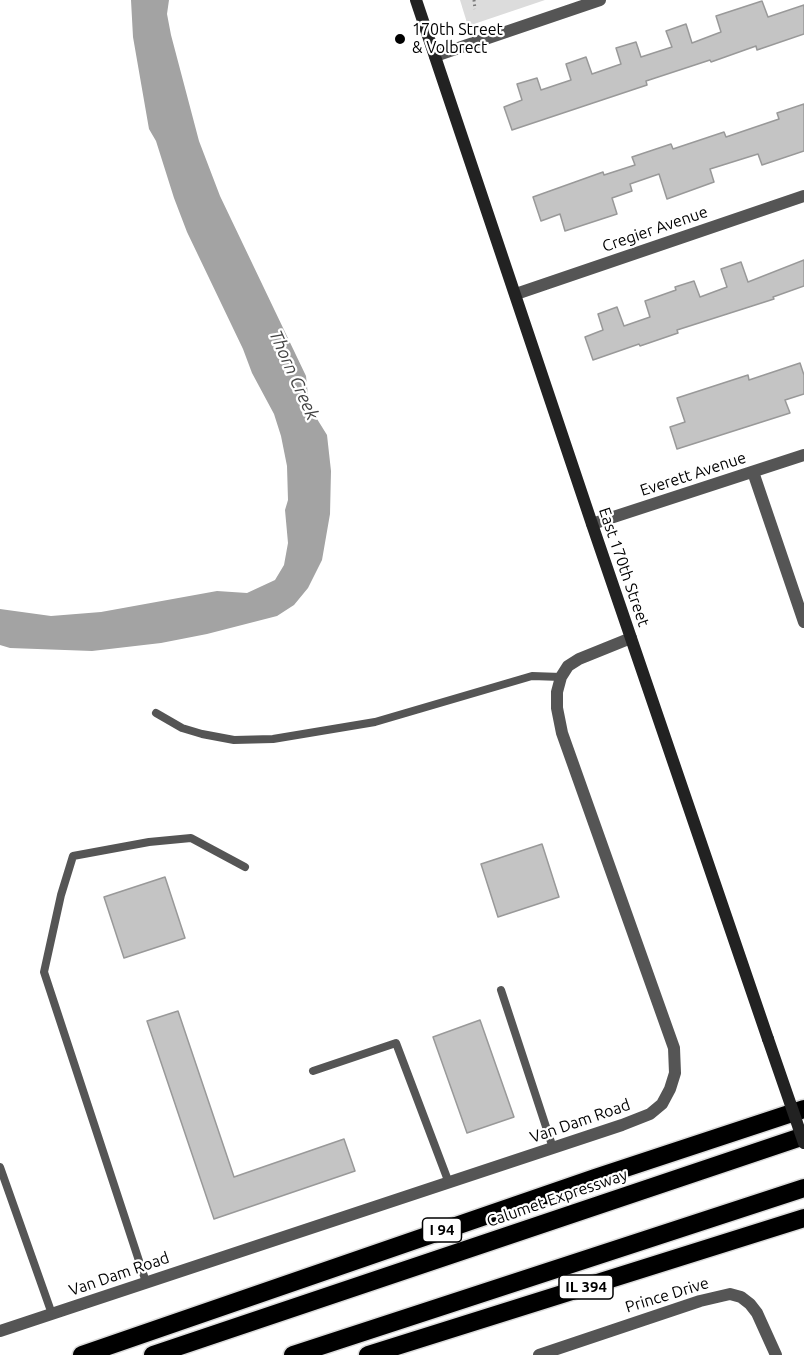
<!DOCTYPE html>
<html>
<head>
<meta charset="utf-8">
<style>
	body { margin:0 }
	canvas { display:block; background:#fff }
</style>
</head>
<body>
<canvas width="804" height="1355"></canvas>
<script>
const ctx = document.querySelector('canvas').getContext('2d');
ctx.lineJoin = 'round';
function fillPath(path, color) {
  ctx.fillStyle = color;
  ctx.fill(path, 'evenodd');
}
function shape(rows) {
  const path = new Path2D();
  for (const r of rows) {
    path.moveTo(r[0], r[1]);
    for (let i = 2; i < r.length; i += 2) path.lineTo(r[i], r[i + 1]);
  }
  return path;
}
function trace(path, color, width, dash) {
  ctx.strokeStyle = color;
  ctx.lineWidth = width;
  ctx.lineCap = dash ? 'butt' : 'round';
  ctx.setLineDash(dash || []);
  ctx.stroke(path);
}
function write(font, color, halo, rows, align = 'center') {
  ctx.font = font + ' Ubuntu,sans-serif';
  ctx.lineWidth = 4.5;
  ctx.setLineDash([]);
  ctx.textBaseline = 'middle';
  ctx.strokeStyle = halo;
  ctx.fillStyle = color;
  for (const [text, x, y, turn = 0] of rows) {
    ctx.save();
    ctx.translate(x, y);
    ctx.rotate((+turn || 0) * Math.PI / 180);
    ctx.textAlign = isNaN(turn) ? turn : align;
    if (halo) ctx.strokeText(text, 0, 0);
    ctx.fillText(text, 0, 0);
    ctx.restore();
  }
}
const green = shape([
	[460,0,545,0,468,26]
]);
const water = shape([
	[131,0,169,0,167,14,171,35,199,141,220,196,306,376,309,406,327,435,331,471,330,514,322,560,308,588,294,605,277,616,207,634,161,643,92,651,10,648,0,645,0,609,51,616,101,612,217,591,247,593,275,580,284,565,288,543,285,510,288,500,287,466,281,436,274,414,252,373,243,349,187,232,174,198,156,141,149,129,133,37]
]);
const building = shape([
	[762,1,768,17,804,5,804,34,757,50,756,46,711,62,710,60,646,81,647,85,512,130,504,107,522,100,517,84,537,78,541,90,571,80,566,64,586,57,592,74,621,64,616,48,636,42,641,57,672,47,666,31,686,24,692,43,721,32,716,16,762,1],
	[804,104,804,151,762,165,758,154,710,169,714,182,667,199,659,174,630,184,632,191,612,198,617,214,565,231,560,214,541,221,533,197,603,172,604,175,635,165,632,157,671,144,673,149,724,132,726,137,779,119,777,113,804,104],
	[804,260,804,286,773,297,774,299,677,330,678,333,640,346,639,344,593,360,585,337,603,330,598,314,617,307,624,326,650,317,645,301,676,290,675,287,694,281,700,297,727,287,721,269,741,262,748,282,804,260],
	[800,363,804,375,804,394,785,400,790,413,677,449,670,427,685,422,677,398,748,375,749,380,800,363],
	[542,844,559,897,498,917,481,864,542,844],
	[165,877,185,938,124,958,104,897,165,877],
	[178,1011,234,1177,344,1139,355,1171,214,1219,147,1021,178,1011],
	[480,1020,514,1117,467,1133,433,1037,480,1020]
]);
const path = shape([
	[474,0,475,9]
]);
const lane = shape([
	[156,713,182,728,202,734,234,740,273,739,375,722,532,676,561,677],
	[501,990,553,1148],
	[313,1071,396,1043,449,1183],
	[0,1167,52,1314],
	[146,1282,44,972,61,895,73,856,149,842,191,838,245,867]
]);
const street = shape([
	[435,56,600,0],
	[516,294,804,196],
	[753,472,804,622],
	[592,524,804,455],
	[0,1331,622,1125,650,1114,662,1104,670,1089,675,1073,674,1048,562,733,557,708,557,692,561,677,568,666,579,659,631,638],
	[539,1355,700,1301,730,1294,741,1297,750,1304,757,1313,776,1355]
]);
const secondary = shape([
	[416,0,592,524,768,1039]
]);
const highway = shape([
	[82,1355,595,1178,804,1109],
	[153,1355,804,1136],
	[293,1355,804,1188],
	[368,1355,804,1218]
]);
const secondaryBridge = shape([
	[768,1039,804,1143]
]);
const markers = [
	[400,39,6,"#000"]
];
const shields = [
	[442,1230,39],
	[586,1287,54]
];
const shieldNames = [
	["I 94",442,1230],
	["IL 394",586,1287]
];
const poiNames = [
	["170th Street",412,30],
	["& Volbrect",412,48]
];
const streetNames = [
	["Cregier Avenue",655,229,-19],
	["Everett Avenue",693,474,-18],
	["East 170th Street",624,567,71],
	["Van Dam Road",580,1121,-19],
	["Calumet Expressway",557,1198,-19],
	["Van Dam Road",119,1274,-19],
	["Prince Drive",667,1295,-17]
];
const waterNames = [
	["Thorn Creek",294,375,66]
];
fillPath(green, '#dcdcdc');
fillPath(water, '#a3a3a3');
fillPath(building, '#c4c4c4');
trace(building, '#999', 1.5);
trace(highway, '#dbdbdb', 21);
trace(path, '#777', 3, [1.5, 3]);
trace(lane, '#555', 8);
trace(street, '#555', 12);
trace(secondary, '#222', 12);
trace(highway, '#000', 18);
trace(secondaryBridge, '#222', 12);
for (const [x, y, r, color] of markers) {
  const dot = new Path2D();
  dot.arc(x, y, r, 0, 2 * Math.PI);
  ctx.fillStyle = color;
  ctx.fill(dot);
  trace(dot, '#fff', 2);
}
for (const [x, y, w] of shields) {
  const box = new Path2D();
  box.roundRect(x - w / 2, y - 12, w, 24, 4.5);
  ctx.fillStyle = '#fff';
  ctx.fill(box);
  trace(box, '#000', 1.5);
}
write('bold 15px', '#000', null, shieldNames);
write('16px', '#000', '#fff', poiNames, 'left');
write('16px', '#000', '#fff', streetNames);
write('italic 18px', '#444', '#fff', waterNames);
</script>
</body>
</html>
